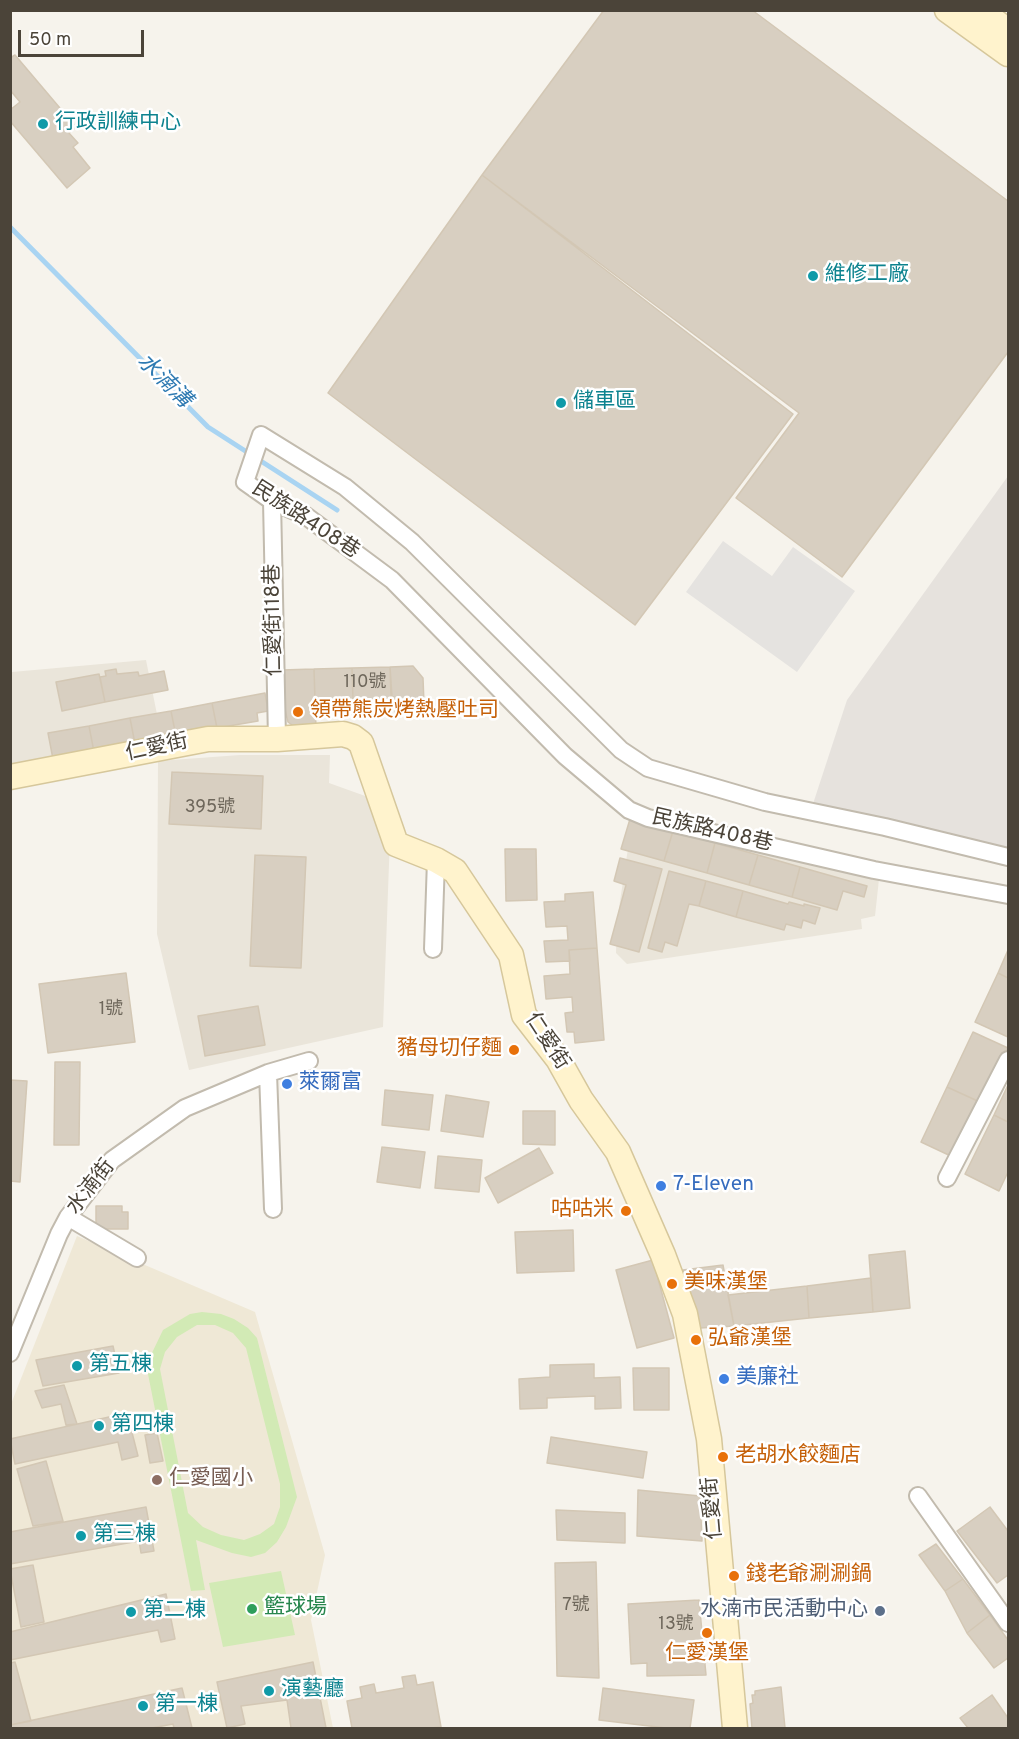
<!DOCTYPE html>
<html>
<head>
<meta charset="utf-8">
<style>
	body { margin:0 }
	#map { position:relative; width:1019px; height:1739px; overflow:hidden; background:#f6f3ec; font-family:Overpass,sans-serif }
	canvas { display:block }
	.frame { position:absolute; inset:0; border:12px solid #4b4439; pointer-events:none }
	.scale { position:absolute; left:18px; top:30px; width:126px; height:27px; box-sizing:border-box; border:3px solid #4b4439; border-top:0; padding-left:8px; font-size:18px; line-height:21px; white-space:nowrap; color:#4b4439; -webkit-text-stroke:4px #fff; paint-order:stroke }
</style>
</head>
<body>
<div id="map">
<canvas width="1019" height="1739"></canvas>
<div class="frame"></div>
<div class="scale">50 m</div>
</div>
<script>
const ctx = document.querySelector('canvas').getContext('2d');
ctx.lineJoin = 'round';
function fillPath(path, color) {
  ctx.fillStyle = color;
  ctx.fill(path, 'evenodd');
}
function shape(rows) {
  const path = new Path2D();
  for (const r of rows) {
    path.moveTo(r[0], r[1]);
    for (let i = 2; i < r.length; i += 2) path.lineTo(r[i], r[i + 1]);
  }
  return path;
}
function trace(path, color, width, dash) {
  ctx.strokeStyle = color;
  ctx.lineWidth = width;
  ctx.lineCap = dash ? 'butt' : 'round';
  ctx.setLineDash(dash || []);
  ctx.stroke(path);
}
function write(font, color, halo, rows, align = 'center') {
  ctx.font = font + ' Overpass,"Noto Sans TC",sans-serif';
  ctx.lineWidth = 5;
  ctx.setLineDash([]);
  ctx.textBaseline = 'middle';
  ctx.strokeStyle = halo;
  ctx.fillStyle = color;
  for (const [text, x, y, turn = 0] of rows) {
    ctx.save();
    ctx.translate(x, y);
    ctx.rotate((+turn || 0) * Math.PI / 180);
    ctx.textAlign = isNaN(turn) ? turn : align;
    if (halo) ctx.strokeText(text, 0, 0);
    ctx.fillText(text, 0, 0);
    ctx.restore();
  }
}
const residential = shape([
	[146,660,163,744,12,770,12,672],
	[240,755,330,755,329,783,368,797,390,837,383,1027,189,1070,157,934,158,761],
	[632,822,879,879,875,916,861,919,862,929,627,964,616,953,617,921]
]);
const industrial = shape([
	[1008,476,1008,864,809,816,847,700]
]);
const education = shape([
	[77,1236,255,1312,325,1555,311,1620,333,1728,11,1728,11,1404]
]);
const green = shape([
	[202,1312,221,1314,234,1319,248,1328,257,1338,297,1497,286,1527,277,1542,265,1553,251,1557,232,1553,196,1540,205,1590,191,1591,147,1369,150,1357,163,1330,190,1314],
	[197,1325,215,1325,233,1333,246,1348,280,1484,280,1507,274,1524,260,1534,244,1540,221,1535,203,1527,188,1513,160,1369,165,1352,177,1337],
	[281,1571,295,1635,223,1647,209,1583]
]);
const parking = shape([
	[723,541,772,576,793,547,855,591,797,672,686,592]
]);
const stream = shape([
	[10,227,208,427,337,510]
]);
const building = shape([
	[604,10,752,10,1008,201,1008,352,842,577,736,498,799,413,482,175,604,10],
	[15,55,76,127,69,133,78,143,73,147,90,168,67,188,10,121,10,110,20,102,10,90,10,58,15,55],
	[482,175,793,414,635,625,328,393,482,175],
	[413,666,423,678,424,704,415,705,415,712,395,713,395,697,392,697,390,667,413,666],
	[390,667,391,698,353,700,352,668,390,667],
	[352,668,353,700,315,701,314,669,352,668],
	[116,669,117,674,138,672,139,676,164,671,168,690,105,702,100,677,106,676,105,671,116,669],
	[314,669,316,728,296,728,288,722,285,710,284,710,282,670,314,669],
	[99,674,105,702,62,711,56,682,99,674],
	[265,693,268,711,257,713,258,721,217,728,212,703,265,693],
	[212,703,217,728,176,736,171,711,212,703],
	[171,711,176,736,135,744,130,718,171,711],
	[130,718,135,744,94,752,89,726,130,718],
	[89,726,94,752,53,759,48,733,89,726],
	[172,772,263,776,261,829,169,824,172,772],
	[630,819,673,831,664,861,621,849,630,819],
	[673,831,715,843,707,873,664,861,673,831],
	[715,843,758,855,749,885,707,873,715,843],
	[505,849,536,849,537,900,506,901,505,849],
	[255,855,306,857,301,968,250,966,255,855],
	[758,855,800,867,792,897,749,885,758,855],
	[620,858,662,869,639,952,610,944,626,885,614,881,620,858],
	[800,867,867,886,864,897,843,891,837,910,792,897,800,867],
	[669,871,706,881,699,906,689,904,677,946,665,942,662,952,648,948,669,871],
	[706,881,743,891,736,917,699,906,706,881],
	[743,891,788,904,789,902,804,906,804,904,820,908,815,924,803,920,801,928,786,924,784,930,736,917,743,891],
	[593,892,597,948,569,950,570,961,546,962,544,941,568,940,567,926,546,927,544,902,565,901,565,894,593,892],
	[597,948,604,1040,575,1043,574,1032,567,1032,565,1013,573,1012,572,997,546,999,544,976,570,974,569,950,597,948],
	[1008,950,1008,978,998,973,1008,950],
	[126,973,135,1042,48,1053,39,984,126,973],
	[998,973,1008,978,1008,1037,975,1022,998,973],
	[258,1006,265,1045,205,1056,198,1016,258,1006],
	[973,1032,1008,1048,982,1103,947,1087,973,1032],
	[55,1062,80,1062,79,1145,54,1145,55,1062],
	[10,1080,27,1081,20,1182,10,1181,10,1080],
	[1008,1085,1008,1122,994,1115,1008,1085],
	[947,1087,982,1103,955,1158,921,1142,947,1087],
	[385,1090,433,1095,429,1130,382,1125,385,1090],
	[446,1095,489,1102,483,1137,441,1131,446,1095],
	[523,1111,555,1111,555,1145,523,1144,523,1111],
	[994,1115,1008,1122,1008,1172,999,1191,965,1174,994,1115],
	[382,1147,425,1152,420,1188,377,1182,382,1147],
	[539,1148,553,1173,498,1203,485,1178,539,1148],
	[438,1156,482,1160,479,1192,435,1188,438,1156],
	[96,1206,122,1206,122,1212,128,1212,128,1229,96,1229,96,1206],
	[573,1230,574,1271,517,1273,515,1232,573,1230],
	[905,1251,910,1308,873,1312,869,1255,905,1251],
	[653,1260,674,1338,637,1348,616,1270,653,1260],
	[723,1265,734,1326,700,1328,683,1270,723,1265],
	[871,1278,873,1312,809,1318,807,1286,871,1278],
	[807,1286,809,1318,734,1326,728,1295,807,1286],
	[113,1346,119,1373,43,1386,36,1360,113,1346],
	[594,1364,594,1378,620,1377,621,1408,595,1409,595,1396,547,1398,547,1408,520,1409,519,1379,550,1377,550,1365,594,1364],
	[633,1368,669,1368,669,1410,634,1410,633,1368],
	[64,1385,77,1424,66,1425,61,1404,42,1408,35,1391,64,1385],
	[127,1413,138,1456,122,1460,118,1442,15,1464,10,1439,127,1413],
	[157,1433,163,1461,150,1463,145,1435,157,1433],
	[551,1437,647,1452,643,1478,547,1463,551,1437],
	[46,1461,63,1521,33,1526,17,1469,46,1461],
	[638,1490,700,1496,702,1541,637,1536,638,1490],
	[146,1507,154,1551,141,1553,139,1541,10,1564,10,1532,146,1507],
	[990,1507,1008,1531,1008,1575,997,1583,957,1531,990,1507],
	[556,1510,625,1513,625,1543,557,1540,556,1510],
	[936,1544,963,1579,945,1591,919,1555,936,1544],
	[596,1562,599,1678,557,1676,555,1563,596,1562],
	[33,1565,44,1622,21,1627,10,1569,33,1565],
	[963,1579,990,1615,967,1633,945,1591,963,1579],
	[166,1594,175,1639,161,1642,158,1630,10,1660,10,1632,166,1594],
	[699,1600,706,1675,647,1676,647,1663,631,1664,628,1604,699,1600],
	[990,1615,1008,1640,1008,1658,994,1668,967,1633,990,1615],
	[15,1662,31,1721,10,1725,10,1663,15,1662],
	[313,1662,326,1728,291,1728,287,1700,241,1706,245,1724,227,1728,217,1682,313,1662],
	[415,1675,417,1685,433,1682,441,1727,431,1728,352,1728,347,1701,362,1698,360,1687,374,1684,376,1693,404,1688,402,1677,415,1675],
	[781,1687,785,1728,752,1728,750,1704,753,1703,752,1695,755,1695,755,1691,781,1687],
	[182,1688,192,1728,174,1728,173,1724,152,1728,10,1728,10,1725,182,1688],
	[603,1688,694,1700,690,1728,666,1728,599,1720,603,1688],
	[992,1695,1008,1718,1008,1728,968,1728,960,1718,992,1695]
]);
const street = shape([
	[272,501,277,739],
	[1008,857,885,827,765,802,648,768,621,750,412,542,345,487,261,435,245,482,272,501,306,516,392,580,565,756,629,810,648,818,874,870,1008,895],
	[433,949,436,860],
	[268,1073,273,1209],
	[947,1178,1008,1060],
	[68,1217,137,1258],
	[10,1353,59,1234,68,1217,112,1160,185,1108,268,1073,309,1061],
	[918,1496,1008,1623]
]);
const secondary = shape([
	[947,10,1008,54],
	[980,10,1008,31],
	[10,777,208,739,277,739,343,734,353,737,361,743,396,844,436,860,455,871,511,955,524,1015,558,1059,581,1100,618,1152,663,1255,685,1314,709,1439,735,1728]
]);
const markers = [
	[43,124,6,"#0f9aa8"],
	[813,276,6,"#0f9aa8"],
	[561,403,6,"#0f9aa8"],
	[298,712,6,"#e8710a"],
	[514,1050,6,"#e8710a"],
	[287,1084,6,"#3f7fe0"],
	[661,1186,6,"#3f7fe0"],
	[626,1211,6,"#e8710a"],
	[672,1284,6,"#e8710a"],
	[696,1340,6,"#e8710a"],
	[77,1366,6,"#0f9aa8"],
	[724,1379,6,"#3f7fe0"],
	[99,1426,6,"#0f9aa8"],
	[723,1457,6,"#e8710a"],
	[157,1480,6,"#8d6e63"],
	[81,1536,6,"#0f9aa8"],
	[734,1576,6,"#e8710a"],
	[252,1609,6,"#2e9e5b"],
	[880,1611,6,"#5c6f8a"],
	[131,1612,6,"#0f9aa8"],
	[707,1633,6,"#e8710a"],
	[269,1691,6,"#0f9aa8"],
	[143,1706,6,"#0f9aa8"]
];
const numberNames = [
	["110號",365,683],
	["395號",210,808],
	["1號",111,1010],
	["7號",576,1606],
	["13號",676,1625]
];
const cultureNames = [
	["行政訓練中心",55,124],
	["維修工廠",825,276],
	["儲車區",573,403],
	["第五棟",89,1366],
	["第四棟",111,1426],
	["第三棟",93,1536],
	["第二棟",143,1612],
	["演藝廳",281,1691],
	["第一棟",155,1706]
];
const streetNames = [
	["民族路408巷",305,521,33],
	["仁愛街118巷",275,620,-91],
	["仁愛街",157,749,-12],
	["民族路408巷",712,832,13],
	["仁愛街",546,1042,57],
	["水湳街",92,1188,-52],
	["仁愛街",714,1508,-95]
];
const foodNames = [
	["領帶熊炭烤熱壓吐司",310,712],
	["豬母切仔麵",502,1050,"right"],
	["咕咕米",614,1211,"right"],
	["美味漢堡",684,1284],
	["弘爺漢堡",708,1340],
	["老胡水餃麵店",735,1457],
	["錢老爺涮涮鍋",746,1576],
	["仁愛漢堡",707,1655,"center"]
];
const shopNames = [
	["萊爾富",299,1084],
	["7-Eleven",673,1186],
	["美廉社",736,1379]
];
const educationNames = [
	["仁愛國小",169,1480]
];
const leisureNames = [
	["籃球場",264,1609]
];
const serviceNames = [
	["水湳市民活動中心",868,1611]
];
const waterNames = [
	["水湳溝",163,382,45]
];
fillPath(residential, '#eae5da');
fillPath(industrial, '#e6e2dd');
fillPath(education, '#efe8d6');
fillPath(green, '#d2eab5');
fillPath(parking, '#e5e3e0');
trace(stream, '#a9d4f2', 5);
fillPath(building, '#d8cfc1');
trace(building, '#d3c7b4', 1.5);
trace(street, '#c2bbae', 20);
trace(secondary, '#d6c79b', 27);
trace(street, '#fff', 16);
trace(secondary, '#fff3cd', 24);
for (const [x, y, r, color] of markers) {
  const dot = new Path2D();
  dot.arc(x, y, r, 0, 2 * Math.PI);
  ctx.fillStyle = color;
  ctx.fill(dot);
  trace(dot, '#fff', 2);
}
write('18px', '#6e675b', null, numberNames);
write('21px', '#0d838f', '#fff', cultureNames, 'left');
write('21px', '#4b4439', '#fff', streetNames);
write('21px', '#c56008', '#fff', foodNames, 'left');
write('21px', '#366cbe', '#fff', shopNames, 'left');
write('21px', '#785e54', '#fff', educationNames, 'left');
write('21px', '#27864d', '#fff', leisureNames, 'left');
write('21px', '#4e5e75', '#fff', serviceNames, 'right');
write('italic 22px', '#2e7ab2', '#fff', waterNames);
</script>
</body>
</html>
